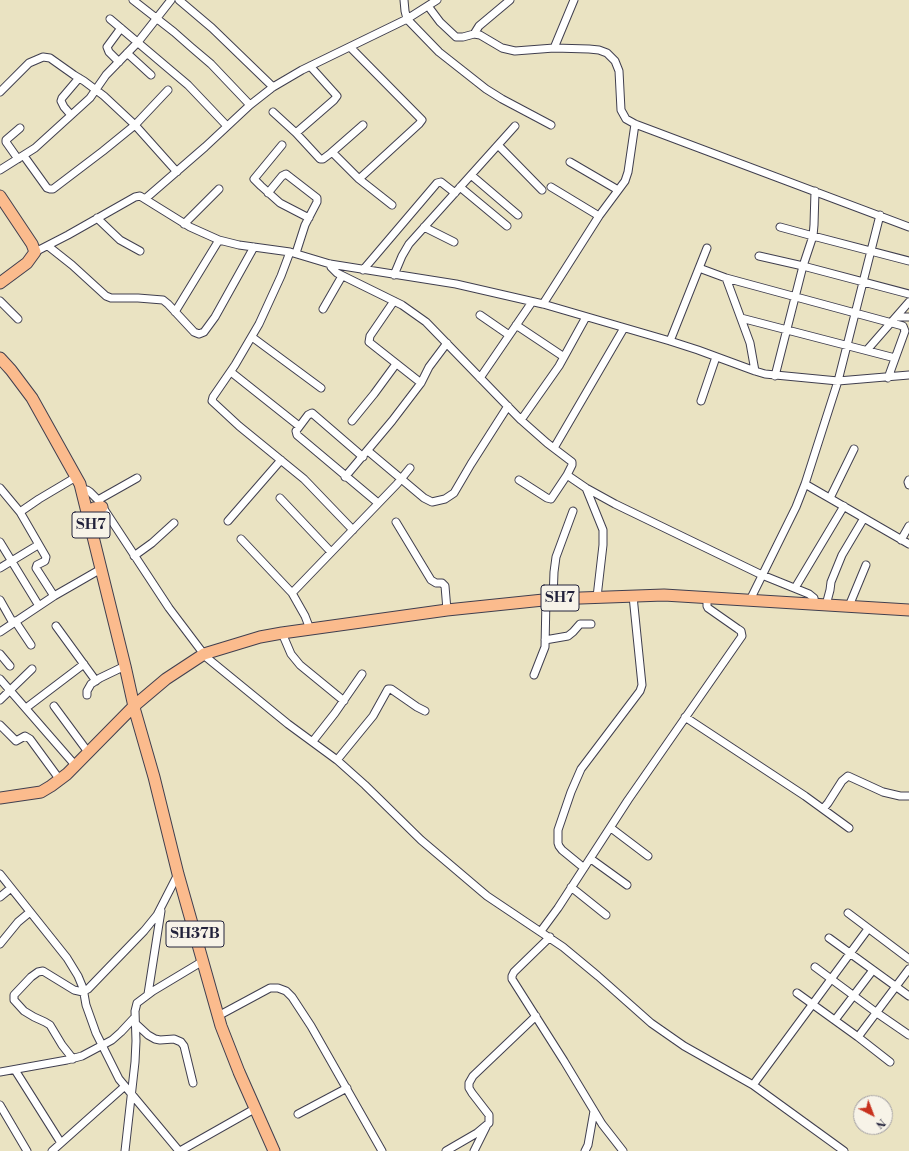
<!DOCTYPE html>
<html>
<head>
<meta charset="utf-8">
<style>
	body { margin:0 }
	#map { position:relative; width:909px; height:1151px; overflow:hidden; background:#eae3c2; font-family:"Libre Bodoni",serif }
	canvas { display:block }
	.north { position:absolute; left:853px; top:1095px; width:40px; height:40px; box-sizing:border-box; background:#f7f3e8; border:1px solid #a29fa3; border-radius:50%; rotate:138deg; font-size:11px; font-weight:700; line-height:16px; text-align:center; color:#22223b }
	.north::after { content:''; display:block; margin:auto; width:14px; height:18px; background:#c8321e; clip-path:polygon(50% 0,100% 100%,50% 72%,0 100%) }
</style>
</head>
<body>
<div id="map">
<canvas width="909" height="1151"></canvas>
<div class="north">N</div>
</div>
<script>
const ctx = document.querySelector('canvas').getContext('2d');
ctx.lineJoin = 'round';
function shape(rows) {
  const path = new Path2D();
  for (const r of rows) {
    path.moveTo(r[0], r[1]);
    for (let i = 2; i < r.length; i += 2) path.lineTo(r[i], r[i + 1]);
  }
  return path;
}
function trace(path, color, width, dash) {
  ctx.strokeStyle = color;
  ctx.lineWidth = width;
  ctx.lineCap = dash ? 'butt' : 'round';
  ctx.setLineDash(dash || []);
  ctx.stroke(path);
}
function write(font, color, halo, rows, align = 'center') {
  ctx.font = font + ' "Libre Bodoni",serif';
  ctx.lineWidth = 3;
  ctx.setLineDash([]);
  ctx.textBaseline = 'middle';
  ctx.strokeStyle = halo;
  ctx.fillStyle = color;
  for (const [text, x, y, turn = 0] of rows) {
    ctx.save();
    ctx.translate(x, y);
    ctx.rotate((+turn || 0) * Math.PI / 180);
    ctx.textAlign = isNaN(turn) ? turn : align;
    if (halo) ctx.strokeText(text, 0, 0);
    ctx.fillText(text, 0, 0);
    ctx.restore();
  }
}
const street = shape([
	[133,0,174,32,191,47,211,64,250,105],
	[179,0,212,28,273,87],
	[404,0,405,11,407,19,439,52,486,89,502,99,551,125],
	[428,6,440,22,456,37,463,37,474,34,480,35,502,48,515,51,554,48,589,49,599,50,607,53,615,61,619,71,621,110,626,119,635,124,909,227],
	[110,19,188,85,227,126],
	[474,34,479,26,510,0],
	[350,47,422,120,419,124,359,179],
	[554,48,574,0],
	[127,53,151,75],
	[119,62,109,52,107,47,121,28],
	[0,92,29,63,43,57,50,58,74,75,84,81,104,96,135,125,177,172],
	[273,112,296,133,320,159,323,159,331,153,334,154,359,179,392,205],
	[71,115,64,107,61,101,62,98,79,78],
	[296,133,334,100,337,96,310,66],
	[282,145,254,179,261,186,280,203,309,218],
	[498,145,542,190],
	[331,153,363,125],
	[24,156,47,188,50,189,53,189,103,151,135,125,168,90],
	[18,159,6,142,6,140,20,128],
	[570,162,618,190],
	[0,170,35,148,90,98,106,75,138,42,171,0],
	[471,175,518,215],
	[460,187,507,226],
	[551,187,599,216],
	[268,193,282,176,286,174,317,198,317,202,305,225,296,253],
	[145,199,205,147,250,105,273,87,302,70,407,19,437,0],
	[97,218,120,240,140,251],
	[184,224,219,189],
	[424,227,454,242],
	[780,227,813,236,909,261],
	[48,246,72,265,106,296,111,298,138,298,163,300,168,304,194,332,199,334,204,332,215,317,254,247],
	[35,252,68,235,135,197,140,196,190,227,219,240,239,245,290,252,330,264,456,284,543,304,670,341,698,350,755,371,765,374,838,381,909,375],
	[290,252,281,276,259,324,235,365,213,397,212,401,239,426,304,479,353,530],
	[759,256,803,266,909,294],
	[330,264,331,267,337,273,402,305,426,322,521,420,547,443,572,462,572,465,567,475,551,499,547,498,519,480],
	[699,268,726,278,903,326,905,331,888,378],
	[363,270,437,183,441,182,455,193],
	[394,275,402,256,409,244,515,126],
	[726,278,750,343,755,371],
	[0,301,18,319],
	[394,301,370,336,369,342,421,383],
	[543,304,599,216,625,181,628,172,635,124],
	[323,309,342,276],
	[175,312,219,240],
	[480,315,509,335],
	[896,317,909,317],
	[741,318,895,358],
	[516,325,564,357],
	[252,337,321,388],
	[670,341,707,248],
	[867,350,909,302],
	[231,372,299,426],
	[775,376,803,266,813,236,814,225,815,191],
	[480,378,532,302],
	[701,401,716,357],
	[521,420,559,366,586,317],
	[352,421,374,394,396,364],
	[554,448,624,328],
	[368,451,424,498,432,502,445,499,454,493,471,464,508,406],
	[363,457,312,413,308,415,296,431,297,435,378,503],
	[567,475,586,488,615,504,762,575,809,594,814,598,815,605],
	[345,477,392,421,421,383,429,367,447,343],
	[909,480,908,482,909,485],
	[805,484,909,544],
	[0,488,20,512,46,557,45,561,37,565,36,568,54,596],
	[586,488,603,530,603,545,597,597],
	[82,490,87,490,90,492,98,500,169,608,206,657,288,724,337,760,365,785,421,840,487,896,563,947,598,976,651,1023,684,1046,753,1085,844,1151],
	[280,498,331,552],
	[830,498,854,449],
	[98,500,137,478],
	[20,512,39,499,76,477],
	[228,521,281,460],
	[396,522,431,580,436,583,442,583,445,586,447,610],
	[241,539,292,593,305,616,310,629],
	[901,540,909,526],
	[0,542,39,606],
	[134,556,152,543,174,523],
	[0,568,38,545],
	[795,588,844,506],
	[292,593,397,484,410,468],
	[553,599,554,572,556,557,573,511],
	[0,600,13,623],
	[750,600,796,507,805,484,838,381,880,215],
	[826,605,830,590,831,582,842,555,864,518],
	[849,606,866,565],
	[15,621,31,645],
	[56,626,96,681],
	[0,632,54,596,101,569],
	[282,633,291,654,300,665,344,701],
	[545,640,568,636,573,632,580,624,591,624],
	[0,654,10,666],
	[534,675,545,647,546,599],
	[0,679,75,765],
	[87,695,87,691,91,684,100,678,125,666],
	[0,700,32,669],
	[54,706,88,752],
	[26,708,84,664],
	[685,717,805,796,849,828],
	[0,725,16,741,25,736,30,739,60,780],
	[313,741,335,713,362,674],
	[337,760,373,716,388,689,391,689,417,707,425,711],
	[823,809,828,803,842,781,848,776,883,792,900,796,909,796],
	[611,828,648,856],
	[591,859,627,885],
	[584,868,562,850,559,846,558,843,558,830,571,792,581,769,640,691,642,685,633,596],
	[0,874,67,958,78,976,83,988,86,1005,96,1033,119,1079,179,1151],
	[571,887,606,915],
	[0,897,11,888],
	[848,913,909,959],
	[541,931,558,908,628,800,742,636,741,631,738,629,708,608,707,606,707,597],
	[550,937,514,972,512,976,512,979,564,1061,602,1124,623,1151],
	[829,938,909,996],
	[0,944,18,922,30,912],
	[815,967,877,1013,909,1035],
	[797,993,858,1037,890,1062],
	[148,994,161,911],
	[218,1016,270,988,278,988,286,991,292,997,311,1026,382,1151],
	[835,1020,873,970],
	[135,1023,148,1035,155,1039,160,1040,174,1039,181,1042,184,1046,193,1083],
	[858,1037,909,969],
	[73,1059,62,1045,50,1025,45,1022,34,1017,24,1011,14,1000,14,995,31,977,38,972,43,971,74,990,83,992,88,989,144,931,157,915,178,874],
	[15,1070,61,1143],
	[0,1072,67,1060,82,1056,112,1040,121,1032,135,1017],
	[753,1085,868,929],
	[0,1105,27,1151],
	[298,1114,347,1088],
	[52,1151,125,1086],
	[125,1151,135,1062,136,1041,135,1011,137,1003,153,991,203,961],
	[180,1151,256,1108],
	[446,1151,477,1133,489,1123,489,1115,472,1093,469,1088,469,1083,473,1076,536,1016],
	[474,1151,486,1127],
	[585,1151,588,1145,594,1111]
]);
const primary = shape([
	[0,196,32,244,35,252,27,263,0,283],
	[0,358,11,370,32,398,80,484,125,666,135,711,154,777,178,874,221,1026,239,1072,274,1151],
	[88,512,94,508,102,507],
	[0,798,41,792,51,786,67,774,134,706,166,679,204,654,260,637,282,633,447,610,553,599,664,595,909,610]
]);
const shields = [
	[91,525,38],
	[560,598,38],
	[195,934,58]
];
const shieldNames = [
	["SH7",91,525],
	["SH7",560,598],
	["SH37B",195,934]
];
trace(street, '#403f4f', 9);
trace(primary, '#403f4f', 13);
trace(street, '#fff', 7);
trace(primary, '#fbbb8d', 11);
for (const [x, y, w] of shields) {
  const box = new Path2D();
  box.roundRect(x - w / 2, y - 13, w, 26, 3);
  ctx.fillStyle = '#f7f3e8';
  ctx.fill(box);
  trace(box, '#22223b', 1);
}
write('bold 15px', '#22223b', null, shieldNames);
</script>
</body>
</html>
